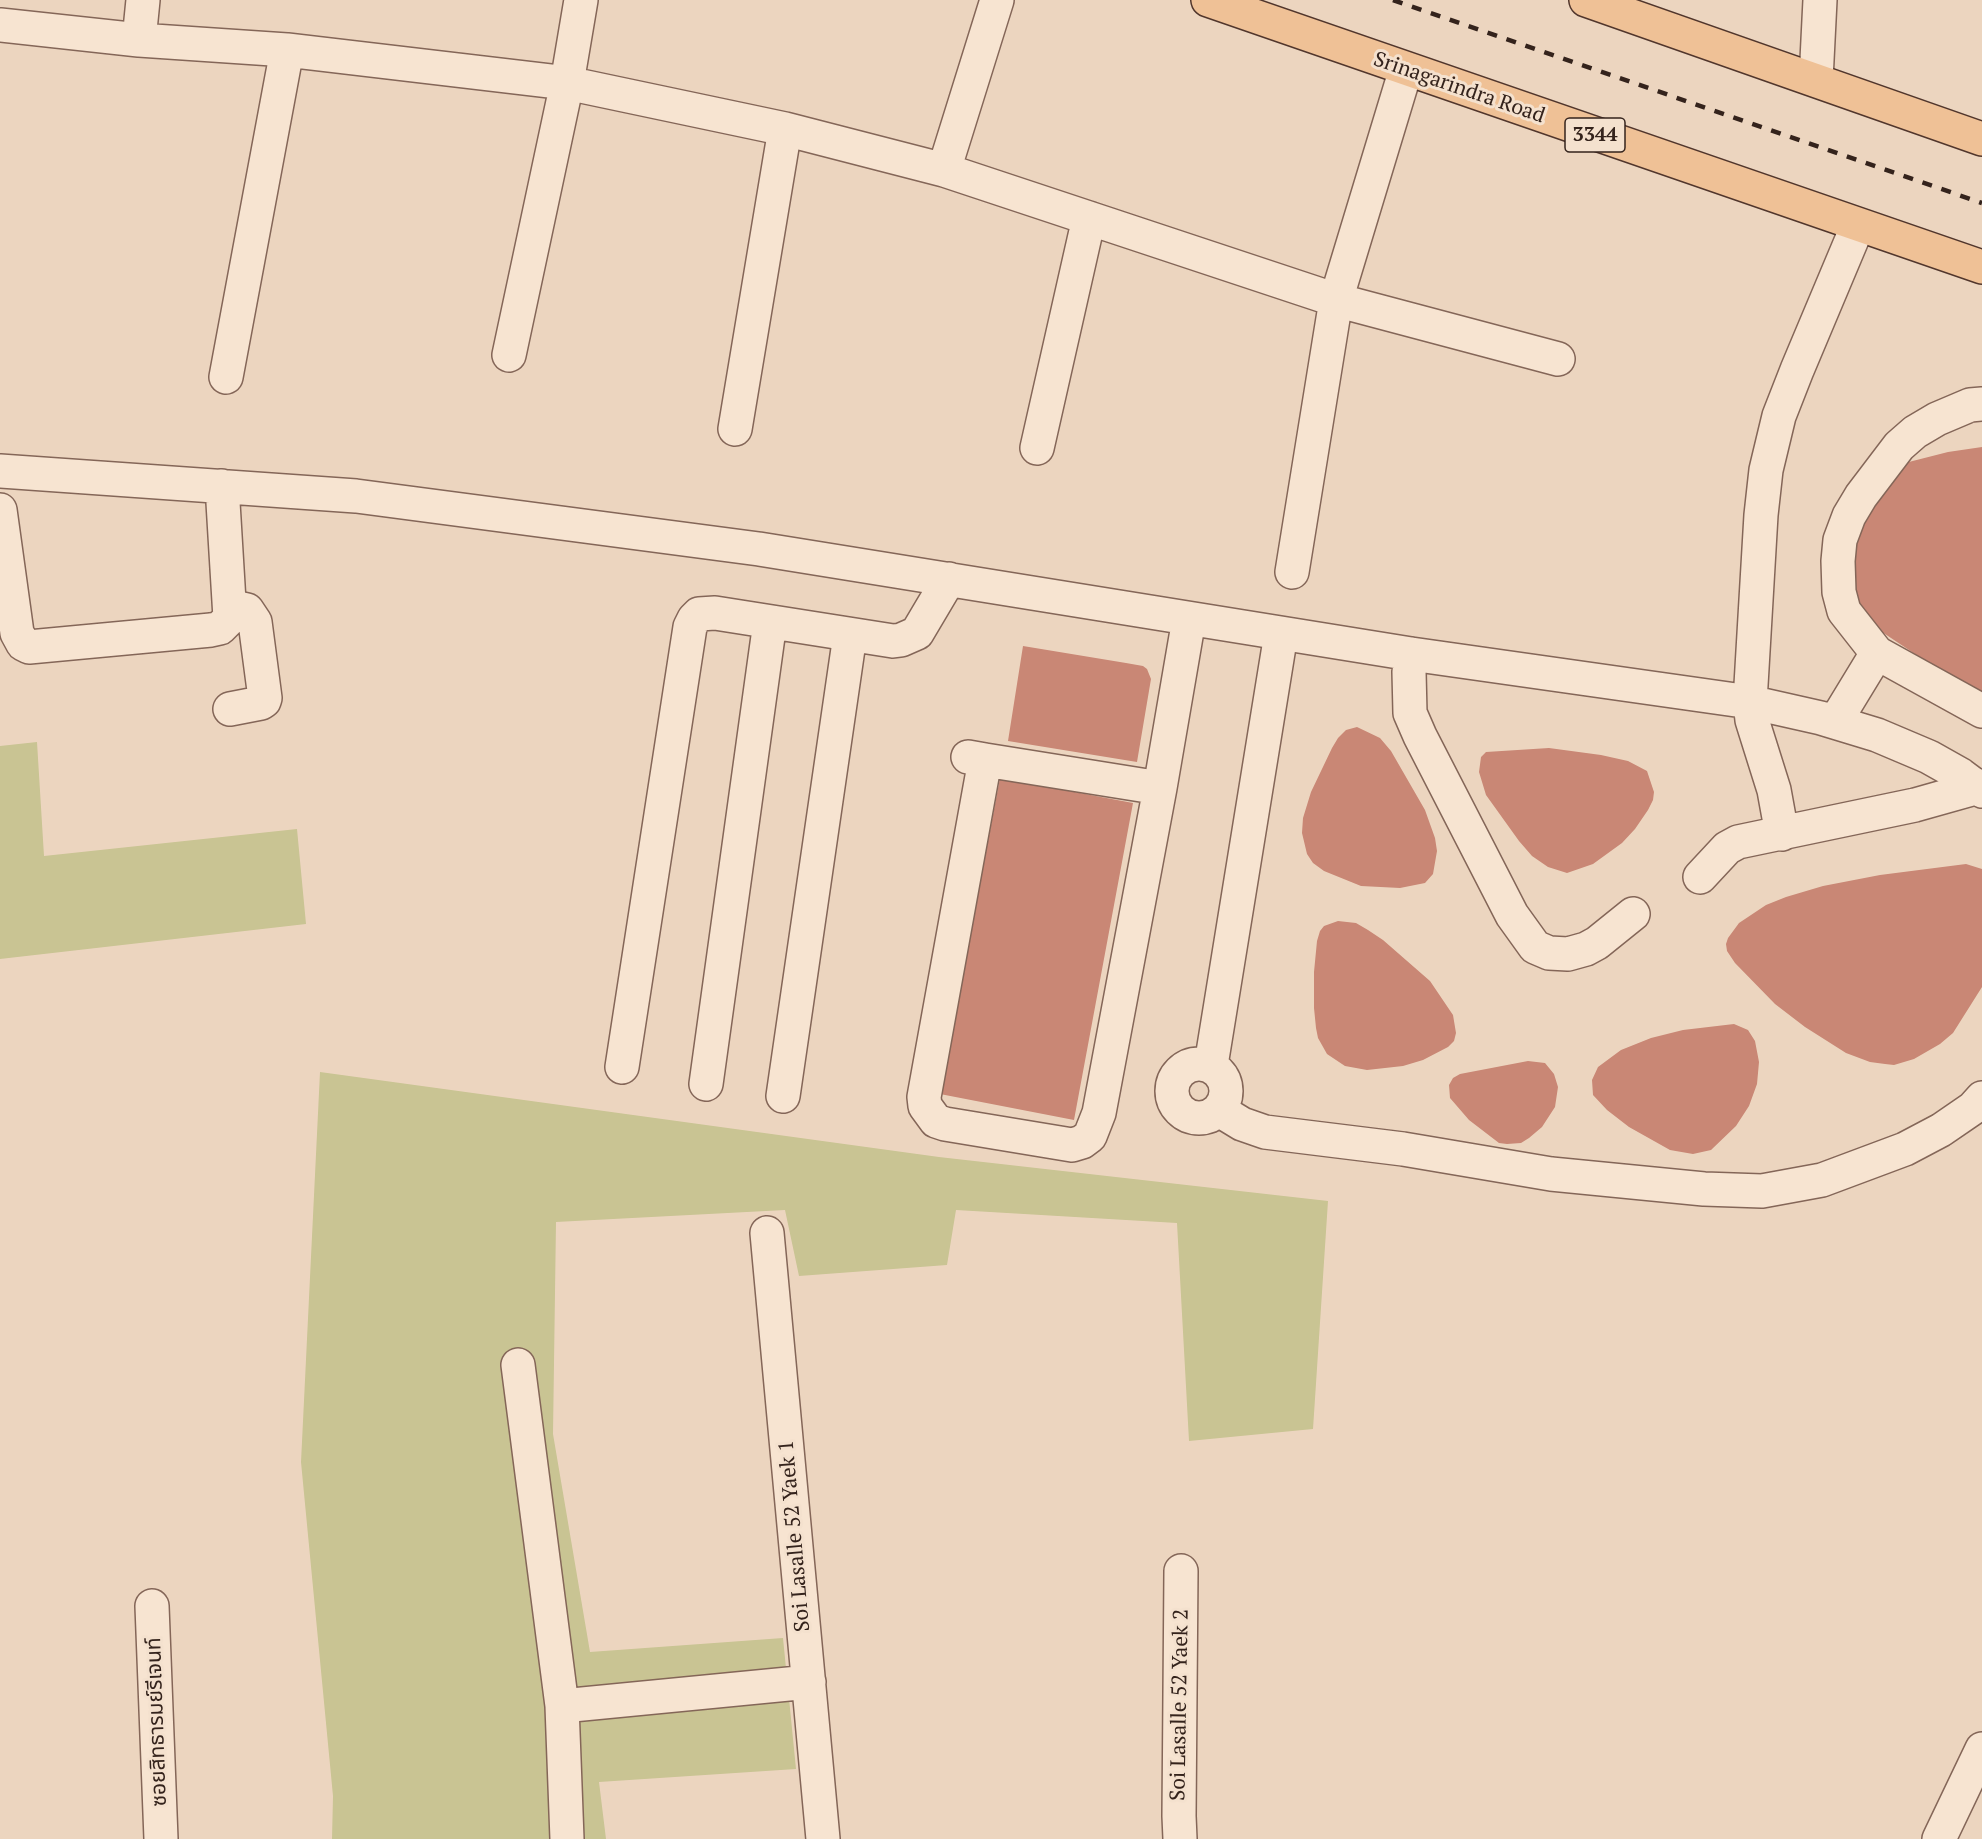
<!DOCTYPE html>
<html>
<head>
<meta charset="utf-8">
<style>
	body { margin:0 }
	canvas { display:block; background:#ecd5bf }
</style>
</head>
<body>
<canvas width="1982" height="1839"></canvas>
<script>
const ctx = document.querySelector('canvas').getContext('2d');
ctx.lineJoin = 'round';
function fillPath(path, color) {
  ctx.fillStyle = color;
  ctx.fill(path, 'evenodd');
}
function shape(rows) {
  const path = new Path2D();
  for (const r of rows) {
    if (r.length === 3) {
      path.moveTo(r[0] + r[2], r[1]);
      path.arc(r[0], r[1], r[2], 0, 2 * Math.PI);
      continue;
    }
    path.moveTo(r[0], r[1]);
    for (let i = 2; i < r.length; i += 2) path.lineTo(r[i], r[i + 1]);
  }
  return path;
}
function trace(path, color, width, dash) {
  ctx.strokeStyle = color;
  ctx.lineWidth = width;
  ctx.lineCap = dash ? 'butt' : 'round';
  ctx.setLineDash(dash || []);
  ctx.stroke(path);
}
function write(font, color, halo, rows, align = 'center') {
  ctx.font = font + ' "PT Serif","Noto Sans Thai",serif';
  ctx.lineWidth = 6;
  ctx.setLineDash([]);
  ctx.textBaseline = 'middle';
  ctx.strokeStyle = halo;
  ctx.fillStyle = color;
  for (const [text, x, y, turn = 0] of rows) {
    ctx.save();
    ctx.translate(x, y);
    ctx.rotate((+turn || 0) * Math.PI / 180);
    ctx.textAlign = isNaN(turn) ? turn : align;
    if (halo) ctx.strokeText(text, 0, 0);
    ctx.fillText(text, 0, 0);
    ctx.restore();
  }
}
const green = shape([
	[37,742,44,856,297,829,306,924,0,959,0,746],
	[320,1072,939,1157,1328,1201,1313,1429,1189,1441,1177,1223,956,1210,947,1265,799,1276,785,1210,556,1222,553,1434,590,1652,783,1638,796,1769,599,1782,606,1839,332,1839,333,1796,301,1462]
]);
const building = shape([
	[1982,447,1982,692,1939,670,1873,626,1824,562,1822,553,1826,534,1897,465,1948,452],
	[1023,646,1126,663,1143,666,1147,669,1151,679,1137,762,1008,741],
	[1357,727,1380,738,1391,751,1425,810,1435,838,1437,851,1433,874,1425,883,1400,888,1361,886,1324,871,1313,863,1307,854,1302,833,1303,818,1311,792,1332,748,1338,738,1346,730],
	[1549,748,1601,755,1628,761,1647,771,1654,792,1653,800,1648,810,1635,829,1622,843,1593,864,1567,873,1548,867,1532,856,1519,841,1486,795,1479,772,1481,757,1486,752],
	[1000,778,1133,803,1074,1120,940,1094],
	[1966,864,1982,869,1982,987,1953,1033,1940,1044,1914,1059,1894,1065,1885,1064,1870,1062,1846,1053,1805,1027,1775,1004,1735,963,1727,951,1726,944,1728,938,1739,923,1766,905,1786,897,1823,886,1880,875],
	[1338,921,1356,923,1368,930,1383,940,1430,981,1453,1015,1456,1033,1454,1041,1448,1047,1423,1060,1403,1066,1367,1070,1345,1066,1327,1054,1318,1038,1316,1028,1314,1008,1314,972,1317,941,1320,931,1324,926],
	[1734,1024,1748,1030,1755,1041,1759,1062,1757,1084,1749,1106,1736,1126,1711,1150,1693,1154,1670,1150,1629,1127,1607,1110,1593,1095,1592,1080,1598,1067,1621,1050,1651,1038,1683,1030],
	[1528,1061,1545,1063,1554,1074,1558,1087,1555,1107,1542,1127,1529,1138,1521,1143,1507,1144,1499,1143,1469,1120,1450,1098,1449,1085,1453,1078,1460,1074]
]);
const minor = shape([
	[0,25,139,40,143,0],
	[139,40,287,50,226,377],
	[287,50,567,83,785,129,944,170,1336,300,1558,359],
	[1816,80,1820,0],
	[944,170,997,0],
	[509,355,567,83,581,0],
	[1982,404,1970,405,1937,419,1915,432,1899,446,1861,496,1849,516,1840,540,1838,561,1839,592,1844,611,1877,653,1982,711],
	[735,429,785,129],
	[1037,448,1089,218],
	[0,471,356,496,759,549,1411,654,1750,702,1821,718,1877,735,1929,757,1961,775,1982,791],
	[0,510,17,633,23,644,29,647,211,630,220,628,230,618,222,486],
	[1292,572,1336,300,1406,69],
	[1411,654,1409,672,1410,713,1420,736,1512,915,1535,947,1549,953,1568,954,1586,949,1597,943,1633,914],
	[230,709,261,703,264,701,265,698,255,622,247,610,230,606],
	[1835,722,1877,653],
	[968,757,985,760,924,1097,925,1106,936,1121,945,1124,1072,1145,1082,1142,1090,1136,1099,1113,1160,788,1189,619],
	[985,760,1160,788],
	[1782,834,1774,790,1752,720,1750,702,1761,515,1766,470,1779,416,1797,370,1858,225],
	[1700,877,1727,848,1738,842,1915,805,1982,786],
	[1199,1091,27],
	[1211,1065,1281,634],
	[622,1067,690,627,694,619,699,614,715,613,893,641,901,640,917,633,949,579],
	[706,1084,770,622],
	[783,1096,850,635],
	[1219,1110,1242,1124,1265,1132,1403,1149,1551,1174,1704,1189,1762,1191,1822,1180,1905,1149,1941,1130,1973,1108,1982,1098],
	[767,1233,823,1839],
	[518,1365,562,1706],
	[152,1606,161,1839],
	[567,1839,562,1706,809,1682],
	[1180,1839,1179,1816,1181,1571],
	[1939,1839,1982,1749]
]);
const major = shape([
	[1208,0,1982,267],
	[1586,0,1982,139]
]);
const rail = shape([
	[1393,0,1982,203]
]);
const shields = [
	[1595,135,60]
];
const shieldNames = [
	["3344",1595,135]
];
const streetNames = [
	["Srinagarindra Road",1459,88,19],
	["Soi Lasalle 52 Yaek 1",795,1536,-95],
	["Soi Lasalle 52 Yaek 2",1180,1705,-89],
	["ซอยสิทธารมย์รีเจนท์",157,1722,-92]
];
fillPath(green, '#c9c493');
fillPath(building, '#c98775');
trace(minor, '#846658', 36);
trace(major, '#51362c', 36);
trace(minor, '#f7e4d1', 33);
trace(major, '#efc196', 33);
trace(rail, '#34231c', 4.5, [10, 10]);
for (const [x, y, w] of shields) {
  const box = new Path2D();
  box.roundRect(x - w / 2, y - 17, w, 34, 4.5);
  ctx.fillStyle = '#f4e1ce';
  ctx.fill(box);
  trace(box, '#34231c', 1.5);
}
write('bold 20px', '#34231c', null, shieldNames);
write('21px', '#34231c', '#f4e1ce', streetNames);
</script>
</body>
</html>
